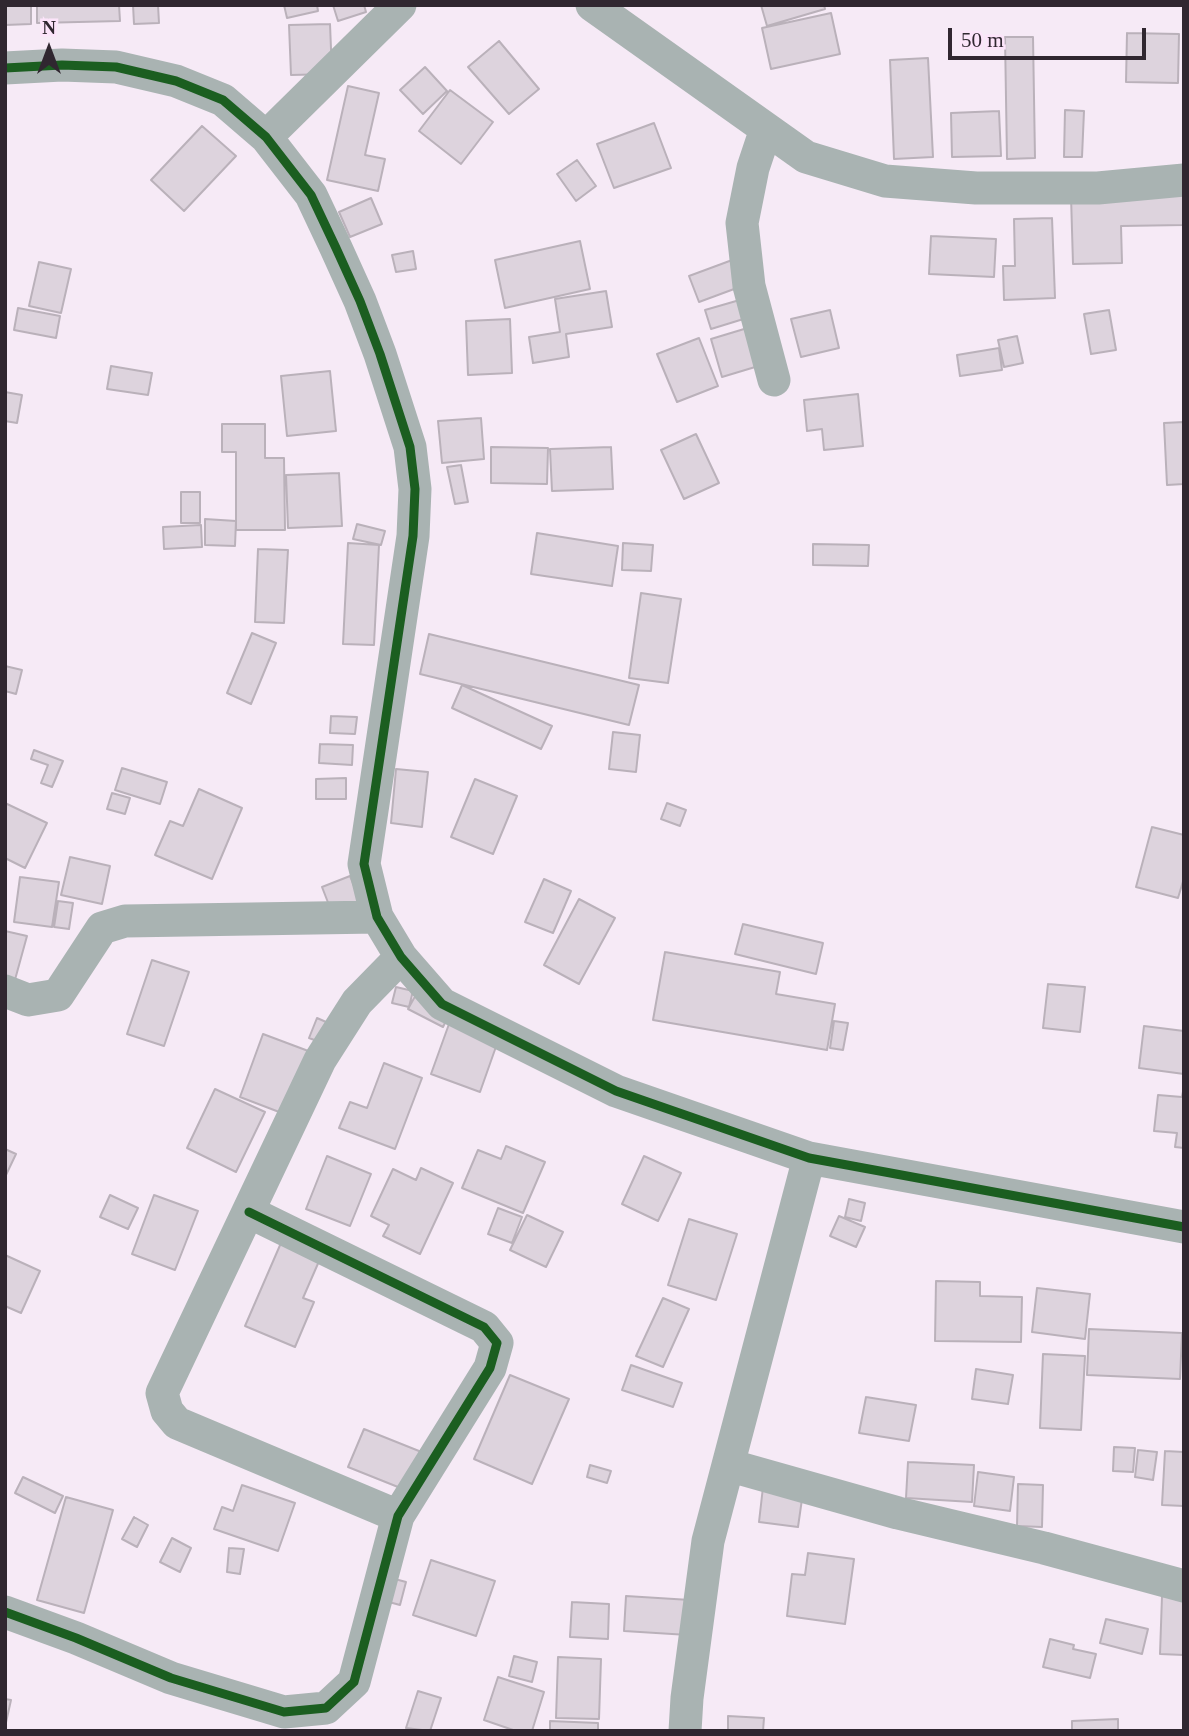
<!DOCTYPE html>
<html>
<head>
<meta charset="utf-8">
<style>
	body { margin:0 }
	#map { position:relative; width:1189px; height:1736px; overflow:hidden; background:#f6eaf6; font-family:Georgia,serif }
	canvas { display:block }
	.frame { position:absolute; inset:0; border:7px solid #302730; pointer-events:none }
	.north { position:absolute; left:14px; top:14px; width:70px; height:70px; -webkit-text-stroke:5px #fce4fa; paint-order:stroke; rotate:0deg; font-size:19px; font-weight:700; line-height:28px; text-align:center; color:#302730 }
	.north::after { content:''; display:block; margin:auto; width:24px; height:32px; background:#302730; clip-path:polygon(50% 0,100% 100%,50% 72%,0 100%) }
	.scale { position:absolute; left:948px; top:28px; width:198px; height:32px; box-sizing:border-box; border:4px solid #302730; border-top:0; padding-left:9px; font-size:21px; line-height:24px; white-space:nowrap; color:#302730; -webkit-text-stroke:5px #fce4fa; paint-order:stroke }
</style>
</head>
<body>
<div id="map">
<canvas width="1189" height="1736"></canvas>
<div class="frame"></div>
<div class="north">N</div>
<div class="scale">50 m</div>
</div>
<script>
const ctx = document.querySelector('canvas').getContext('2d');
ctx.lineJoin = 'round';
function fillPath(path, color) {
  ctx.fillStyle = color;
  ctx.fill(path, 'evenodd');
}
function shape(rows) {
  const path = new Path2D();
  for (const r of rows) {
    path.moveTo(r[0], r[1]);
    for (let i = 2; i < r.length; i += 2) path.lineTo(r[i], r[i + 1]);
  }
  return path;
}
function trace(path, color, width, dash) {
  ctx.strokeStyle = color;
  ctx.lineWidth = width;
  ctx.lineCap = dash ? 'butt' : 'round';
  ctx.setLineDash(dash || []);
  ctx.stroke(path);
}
const building = shape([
	[5,5,31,5,31,24,5,25,5,5],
	[37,5,119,5,120,21,37,23,37,5],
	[133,5,158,5,159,23,134,24,133,5],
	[284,5,317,5,318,11,287,18,284,5],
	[333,5,364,5,366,12,338,21,333,5],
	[761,5,824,5,825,9,767,26,761,5],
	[831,13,840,54,771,69,762,28,831,13],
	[330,24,332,74,291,75,289,25,330,24],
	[1127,33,1179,34,1178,83,1126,82,1127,33],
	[1005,37,1033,37,1035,158,1007,159,1005,37],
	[499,41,539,89,509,114,468,67,499,41],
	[928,58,933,157,894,159,890,60,928,58],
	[425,67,447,91,423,114,400,90,425,67],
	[348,86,379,93,365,155,385,159,378,191,327,180,348,86],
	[450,90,493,122,461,164,419,131,450,90],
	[1065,110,1084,111,1082,157,1064,157,1065,110],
	[999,111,1001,156,952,157,951,113,999,111],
	[654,123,671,168,614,188,597,144,654,123],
	[202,126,236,156,184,211,151,180,202,126],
	[577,160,596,186,576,201,557,174,577,160],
	[1184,192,1184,225,1121,226,1122,263,1073,264,1071,196,1184,192],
	[371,198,382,224,350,237,339,212,371,198],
	[1052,218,1055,298,1004,300,1003,266,1015,266,1014,219,1052,218],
	[931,236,996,239,994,277,929,274,931,236],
	[580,241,590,289,505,308,495,260,580,241],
	[413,251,416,269,396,272,392,255,413,251],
	[743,256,753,282,699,302,689,276,743,256],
	[39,262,71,269,61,313,29,306,39,262],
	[606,291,612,327,566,334,569,357,533,363,529,337,560,332,555,299,606,291],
	[757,295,763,313,711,329,705,310,757,295],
	[18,308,60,316,56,338,14,330,18,308],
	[830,310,839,348,801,357,791,319,830,310],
	[1109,310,1116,350,1091,354,1084,314,1109,310],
	[510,319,512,373,468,375,466,321,510,319],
	[764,323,775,361,722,377,711,339,764,323],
	[1017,336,1023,363,1004,367,998,340,1017,336],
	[699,338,718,386,677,402,657,354,699,338],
	[999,348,1002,370,960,376,957,355,999,348],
	[111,366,152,373,148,395,107,389,111,366],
	[330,371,336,431,287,436,281,376,330,371],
	[5,392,22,395,17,423,5,421,5,392],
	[858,394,863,446,824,450,822,429,807,431,804,400,858,394],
	[481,418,484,459,442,463,438,421,481,418],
	[1184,422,1184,484,1167,485,1164,423,1184,422],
	[222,424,265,424,265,458,284,458,285,530,236,530,236,452,222,452,222,424],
	[696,434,719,483,684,499,661,450,696,434],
	[491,447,548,448,547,484,491,483,491,447],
	[611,447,613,489,552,491,550,449,611,447],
	[461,465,468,502,455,504,447,467,461,465],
	[339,473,342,526,288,528,286,475,339,473],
	[181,492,200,492,200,523,181,523,181,492],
	[205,519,236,521,235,546,205,545,205,519],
	[357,524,385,531,381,545,353,539,357,524],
	[201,525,202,547,164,549,163,527,201,525],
	[537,533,618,546,612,586,531,574,537,533],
	[348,543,379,545,374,645,343,644,348,543],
	[623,543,653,545,651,571,622,570,623,543],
	[813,544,869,545,868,566,813,565,813,544],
	[258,549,288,550,284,623,255,622,258,549],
	[641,593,681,599,668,683,629,678,641,593],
	[252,633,276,643,251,704,227,693,252,633],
	[429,634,639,685,629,725,420,674,429,634],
	[5,666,22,670,16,694,5,691,5,666],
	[462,685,552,726,541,749,452,708,462,685],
	[331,716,357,717,355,734,330,733,331,716],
	[613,732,640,735,636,772,609,769,613,732],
	[320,744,353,745,352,765,319,763,320,744],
	[34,750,63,761,52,787,41,783,48,765,31,759,34,750],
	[122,768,167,782,160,804,115,790,122,768],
	[396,769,428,772,422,827,391,823,396,769],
	[346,778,346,799,316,799,316,779,346,778],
	[475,779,517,796,493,854,451,837,475,779],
	[199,789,242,808,212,879,155,855,170,821,183,826,199,789],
	[112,793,130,798,125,814,107,809,112,793],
	[5,803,47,823,25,868,5,858,5,803],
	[667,803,686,810,680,826,661,819,667,803],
	[1152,827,1184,835,1184,878,1178,898,1136,887,1152,827],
	[70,857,110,866,102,904,61,895,70,857],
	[350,876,362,907,334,918,322,887,350,876],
	[20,877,59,882,52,927,14,922,20,877],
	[544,879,571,891,553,933,525,922,544,879],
	[579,899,615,918,579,984,544,965,579,899],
	[58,901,73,903,69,929,54,927,58,901],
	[743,924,823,943,816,974,735,954,743,924],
	[5,931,27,936,13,987,5,985,5,931],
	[665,952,780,972,776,994,835,1004,827,1050,653,1020,665,952],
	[152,960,189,972,164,1046,127,1034,152,960],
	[1048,984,1085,987,1080,1032,1043,1028,1048,984],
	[396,987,413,991,409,1007,392,1003,396,987],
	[418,991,452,1008,443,1027,408,1009,418,991],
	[317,1018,333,1025,325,1044,309,1038,317,1018],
	[834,1021,848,1023,843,1050,830,1048,834,1021],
	[449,1024,498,1041,480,1092,431,1074,449,1024],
	[1144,1026,1184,1031,1184,1074,1139,1068,1144,1026],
	[263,1034,311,1052,287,1115,240,1097,263,1034],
	[384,1063,422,1078,395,1149,339,1128,350,1102,367,1108,384,1063],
	[1184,1086,1184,1148,1175,1147,1177,1133,1154,1131,1158,1095,1182,1097,1184,1086],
	[215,1089,265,1112,236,1172,187,1148,215,1089],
	[506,1146,545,1162,523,1213,462,1188,478,1150,501,1159,506,1146],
	[5,1149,16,1154,6,1175,5,1174,5,1149],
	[327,1156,371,1174,350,1226,306,1209,327,1156],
	[644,1156,681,1173,658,1221,622,1204,644,1156],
	[421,1168,453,1183,420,1254,383,1236,389,1225,371,1216,393,1169,416,1180,421,1168],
	[110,1195,138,1208,128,1229,100,1217,110,1195],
	[154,1195,198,1211,175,1270,132,1254,154,1195],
	[849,1199,865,1203,861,1221,845,1217,849,1199],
	[498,1208,522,1217,512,1243,488,1234,498,1208],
	[527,1215,563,1232,546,1267,510,1250,527,1215],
	[839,1216,865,1227,856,1247,830,1236,839,1216],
	[689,1219,737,1234,716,1300,668,1285,689,1219],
	[284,1236,323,1252,303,1298,314,1302,295,1347,245,1326,284,1236],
	[5,1255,40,1271,21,1313,5,1306,5,1255],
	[936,1281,980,1282,980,1296,1022,1297,1021,1342,935,1341,936,1281],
	[1037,1288,1090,1294,1085,1339,1032,1332,1037,1288],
	[663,1298,689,1309,663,1367,636,1356,663,1298],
	[1089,1329,1182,1333,1180,1379,1087,1375,1089,1329],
	[1043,1354,1085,1356,1081,1430,1040,1428,1043,1354],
	[631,1365,682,1383,673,1407,622,1390,631,1365],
	[976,1369,1013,1375,1008,1404,972,1399,976,1369],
	[510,1375,569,1399,532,1484,474,1459,510,1375],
	[866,1397,916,1405,909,1441,859,1433,866,1397],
	[364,1429,434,1457,418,1495,348,1467,364,1429],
	[1114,1447,1135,1448,1133,1472,1113,1471,1114,1447],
	[1138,1450,1157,1452,1153,1480,1135,1477,1138,1450],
	[1165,1451,1184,1452,1184,1506,1162,1505,1165,1451],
	[908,1462,974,1465,972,1502,906,1498,908,1462],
	[590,1465,611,1471,607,1483,587,1477,590,1465],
	[978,1472,1014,1477,1010,1511,974,1506,978,1472],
	[23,1477,63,1496,55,1513,15,1493,23,1477],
	[1018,1484,1043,1485,1042,1527,1017,1526,1018,1484],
	[242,1485,295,1503,278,1551,214,1529,222,1507,233,1511,242,1485],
	[763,1487,803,1492,798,1527,759,1522,763,1487],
	[66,1497,113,1510,84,1613,37,1600,66,1497],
	[134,1517,148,1525,137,1547,122,1539,134,1517],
	[172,1538,191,1548,180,1572,160,1562,172,1538],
	[229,1548,244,1549,240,1574,227,1572,229,1548],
	[808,1553,854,1559,845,1624,787,1616,792,1574,805,1575,808,1553],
	[431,1560,495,1581,476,1636,413,1615,431,1560],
	[380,1575,406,1582,400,1605,374,1598,380,1575],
	[626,1596,690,1600,688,1635,624,1631,626,1596],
	[1162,1596,1184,1597,1184,1655,1160,1654,1162,1596],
	[572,1602,609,1604,608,1639,570,1637,572,1602],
	[1106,1619,1148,1629,1142,1654,1100,1643,1106,1619],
	[1050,1639,1074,1645,1073,1649,1096,1654,1090,1678,1043,1667,1050,1639],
	[514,1656,537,1662,532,1682,509,1676,514,1656],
	[558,1657,601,1659,599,1719,556,1718,558,1657],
	[498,1677,544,1692,532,1731,516,1731,484,1720,498,1677],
	[418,1691,441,1698,430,1731,406,1728,418,1691],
	[5,1699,11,1700,5,1727,5,1699],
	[728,1716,764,1718,763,1731,728,1731,728,1716],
	[1118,1719,1118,1731,1072,1731,1072,1721,1118,1719],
	[550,1721,598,1723,598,1731,550,1731,550,1721]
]);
const minor = shape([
	[592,5,806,157,885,181,976,188,1098,188,1184,180],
	[5,68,62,65,116,67,176,81,223,100,266,137,311,195,336,248,360,301,380,354,410,447,415,489,413,536,364,864,377,917,401,957,442,1004,616,1091,809,1158,1184,1227],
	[766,129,753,168,742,223,749,286,774,380],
	[266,137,400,5],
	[5,991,28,1000,58,995,102,928,125,921,377,917],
	[728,1465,898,1513,1044,1548,1184,1586],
	[398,1516,177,1423,167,1411,162,1393,320,1060,357,1002,401,957],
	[5,1612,76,1638,171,1678,284,1712,326,1708,354,1682,398,1516,490,1368,497,1343,484,1327,249,1212],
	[685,1731,687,1698,708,1541,809,1158]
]);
const cycleway = shape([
	[5,68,62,65,116,67,176,81,223,100,266,137,311,195,336,248,360,301,380,354,410,447,415,489,413,536,364,864,377,917,401,957,442,1004,616,1091,809,1158,1184,1227],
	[5,1612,76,1638,171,1678,284,1712,326,1708,354,1682,398,1516,490,1368,497,1343,484,1327,249,1212]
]);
fillPath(building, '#ddd3dd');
trace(building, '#bab1ba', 2);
trace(minor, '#a9b3b2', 33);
trace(cycleway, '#1b5e20', 9);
</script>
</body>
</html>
